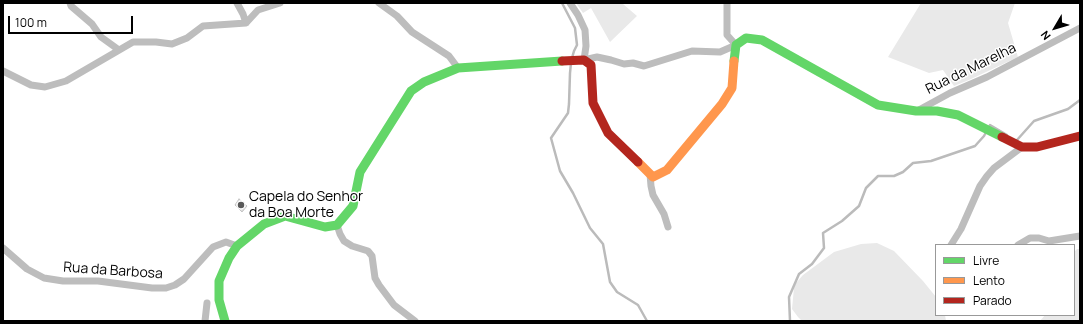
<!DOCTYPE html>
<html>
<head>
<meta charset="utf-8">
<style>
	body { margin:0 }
	#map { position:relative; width:1083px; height:324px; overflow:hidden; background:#fff; font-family:Manrope,sans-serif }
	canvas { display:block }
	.frame { position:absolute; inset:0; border:4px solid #000; pointer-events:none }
	.legend { position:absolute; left:935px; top:244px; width:140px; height:72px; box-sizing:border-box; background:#fff; border:1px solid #999; margin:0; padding:5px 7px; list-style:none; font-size:12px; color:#000 }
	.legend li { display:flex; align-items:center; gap:8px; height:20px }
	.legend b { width:20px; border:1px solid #999 }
	.north { position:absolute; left:1035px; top:8px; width:40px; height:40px; -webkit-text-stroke:3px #fff; paint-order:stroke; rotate:232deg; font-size:11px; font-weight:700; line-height:16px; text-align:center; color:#000 }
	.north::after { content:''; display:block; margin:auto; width:14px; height:18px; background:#000; clip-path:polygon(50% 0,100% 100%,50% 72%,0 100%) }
	.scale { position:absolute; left:8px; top:16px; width:125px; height:18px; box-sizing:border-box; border:2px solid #000; border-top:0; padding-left:5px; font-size:12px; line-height:14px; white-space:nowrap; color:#000; -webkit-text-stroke:3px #fff; paint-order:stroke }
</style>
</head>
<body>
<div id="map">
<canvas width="1083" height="324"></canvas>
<div class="frame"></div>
<ul class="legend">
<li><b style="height:5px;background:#63d668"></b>Livre</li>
<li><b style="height:5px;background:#ff974d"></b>Lento</li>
<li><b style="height:5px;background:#b3261e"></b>Parado</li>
</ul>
<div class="north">N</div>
<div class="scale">100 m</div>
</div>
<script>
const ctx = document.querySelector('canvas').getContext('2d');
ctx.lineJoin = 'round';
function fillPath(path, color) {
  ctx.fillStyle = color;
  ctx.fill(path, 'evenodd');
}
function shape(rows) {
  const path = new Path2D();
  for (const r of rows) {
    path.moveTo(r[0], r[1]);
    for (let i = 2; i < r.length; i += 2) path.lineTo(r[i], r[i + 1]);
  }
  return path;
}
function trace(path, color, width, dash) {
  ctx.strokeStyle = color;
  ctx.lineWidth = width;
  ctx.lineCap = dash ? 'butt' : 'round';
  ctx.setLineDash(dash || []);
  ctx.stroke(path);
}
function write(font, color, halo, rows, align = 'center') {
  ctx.font = font + ' Manrope,sans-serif';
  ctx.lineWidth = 3;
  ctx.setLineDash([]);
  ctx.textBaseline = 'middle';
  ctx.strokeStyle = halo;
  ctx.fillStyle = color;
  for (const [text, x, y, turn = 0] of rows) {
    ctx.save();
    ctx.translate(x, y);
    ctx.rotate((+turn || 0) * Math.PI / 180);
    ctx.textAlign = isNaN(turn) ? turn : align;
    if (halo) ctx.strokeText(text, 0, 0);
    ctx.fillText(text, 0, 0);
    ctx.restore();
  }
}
const green = shape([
	[576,3,623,3,623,4,637,16,610,42,591,8,583,13],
	[921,3,1015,3,1008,23,1018,57,969,80,954,86,943,70,929,73,888,57],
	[877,243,894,251,923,281,936,297,936,315,945,315,946,321,802,321,798,317,792,309,794,288,796,283,803,275,834,252,861,244],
	[1077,249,1080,249,1080,321,1040,321,1045,315,1074,315,1074,252]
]);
const stream = shape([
	[562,3,575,28,577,45,574,51,572,58],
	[571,63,570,73,569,104,568,113,551,138,560,171,573,193,590,228,603,244,610,282,617,292,638,305,647,321],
	[1017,140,1034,121,1068,109,1080,100],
	[790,321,789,297,799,274,812,264,824,248,823,233,842,221,859,206,866,188,878,176,894,176,903,172,913,163,931,161,975,146,984,136,990,125,1007,135]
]);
const building = shape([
	[239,199,247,206,242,212,235,205,239,199]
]);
const street = shape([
	[70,3,71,6,92,24,101,37,119,50],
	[237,3,243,14,246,23],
	[379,3,397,16,412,32,449,56,458,68],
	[570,3,578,15,585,30,586,46,584,60,597,57,611,60,624,64,633,63,644,66,692,51,720,52,736,45,727,35,727,3],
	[3,71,31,85,45,87,66,81,133,42,156,42,172,44,187,38,203,26,246,23,258,10,280,3],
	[917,111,950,93,987,77,1080,28],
	[650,174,651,186,653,195,664,214,668,227],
	[337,225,340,234,344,241,352,246,368,251,372,256,375,278,379,285,394,305,415,321],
	[951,245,961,229,980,186,987,176,994,168,1022,147],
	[1018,245,1030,238,1039,238,1049,241,1080,236],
	[3,248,27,269,44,278,63,281,98,281,152,288,166,288,175,285,184,279,213,247,226,242,237,246],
	[205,321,207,303]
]);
const fast = shape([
	[734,61,736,45,746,38,762,40,878,105,916,111,937,111,958,115,1002,137],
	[225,321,219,300,219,281,229,258,237,246,264,224,285,216,325,227,337,225,353,206,360,172,411,91,424,82,458,68,562,61]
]);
const slow = shape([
	[638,162,653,177,667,170,722,104,732,88,734,61]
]);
const jam = shape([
	[562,61,584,60,591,65,593,103,608,133,638,162],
	[1002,137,1022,147,1037,147,1080,136]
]);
const markers = [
	[241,205,4,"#595959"]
];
const streetNames = [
	["Rua da Marelha",971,69,-26],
	["Rua da Barbosa",113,271,4]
];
const poiNames = [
	["Capela do Senhor",249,197],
	["da Boa Morte",249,213]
];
fillPath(green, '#e9e9e9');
trace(stream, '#bbb', 2.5);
fillPath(building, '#dcdcdc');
trace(building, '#c4c4c4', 1);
trace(street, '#bdbdbd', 7);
trace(fast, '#63d668', 9);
trace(slow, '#ff974d', 9);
trace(jam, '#b3261e', 9);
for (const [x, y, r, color] of markers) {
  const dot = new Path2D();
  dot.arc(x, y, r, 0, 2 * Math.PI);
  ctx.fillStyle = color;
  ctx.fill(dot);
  trace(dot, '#fff', 1.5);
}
write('14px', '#000', '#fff', streetNames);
write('14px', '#000', '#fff', poiNames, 'left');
</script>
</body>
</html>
